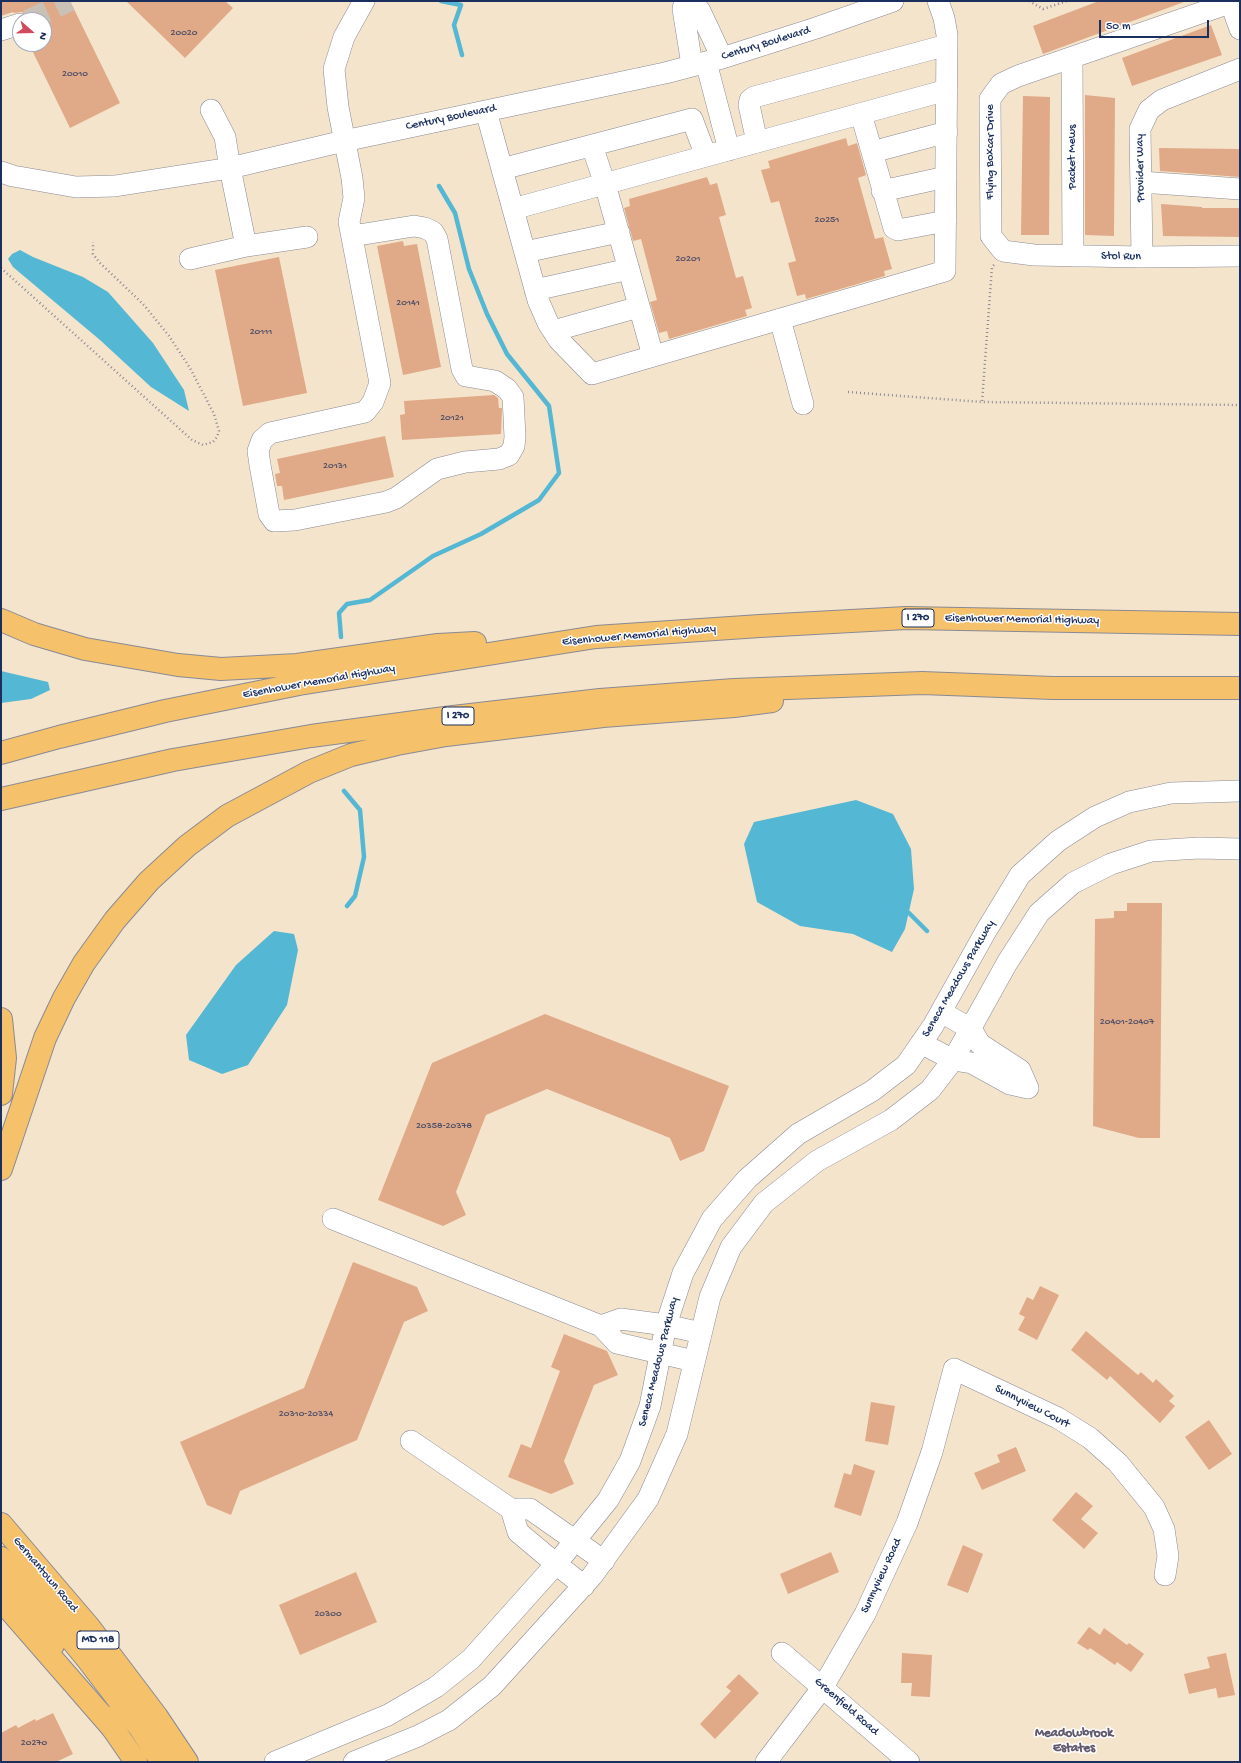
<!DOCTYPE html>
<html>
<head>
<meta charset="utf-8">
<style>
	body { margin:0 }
	#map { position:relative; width:1241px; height:1763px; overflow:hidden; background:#f5e4cc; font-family:"Gochi Hand",sans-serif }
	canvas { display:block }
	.frame { position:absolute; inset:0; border:2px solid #1b2f5e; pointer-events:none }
	.north { position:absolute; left:12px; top:12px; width:40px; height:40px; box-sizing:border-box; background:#fff; border:1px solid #a4acbf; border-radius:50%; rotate:110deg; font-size:11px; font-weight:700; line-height:16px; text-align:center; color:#1b2f5e }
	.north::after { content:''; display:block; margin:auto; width:14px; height:18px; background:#d1495b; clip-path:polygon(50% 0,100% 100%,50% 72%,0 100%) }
	.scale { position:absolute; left:1099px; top:20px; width:110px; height:18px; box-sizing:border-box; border:2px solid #1b2f5e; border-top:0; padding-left:5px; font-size:12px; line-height:14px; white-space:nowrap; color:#1b2f5e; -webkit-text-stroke:3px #fff; paint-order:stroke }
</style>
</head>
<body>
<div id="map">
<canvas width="1241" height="1763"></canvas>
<div class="frame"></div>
<div class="north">N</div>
<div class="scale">50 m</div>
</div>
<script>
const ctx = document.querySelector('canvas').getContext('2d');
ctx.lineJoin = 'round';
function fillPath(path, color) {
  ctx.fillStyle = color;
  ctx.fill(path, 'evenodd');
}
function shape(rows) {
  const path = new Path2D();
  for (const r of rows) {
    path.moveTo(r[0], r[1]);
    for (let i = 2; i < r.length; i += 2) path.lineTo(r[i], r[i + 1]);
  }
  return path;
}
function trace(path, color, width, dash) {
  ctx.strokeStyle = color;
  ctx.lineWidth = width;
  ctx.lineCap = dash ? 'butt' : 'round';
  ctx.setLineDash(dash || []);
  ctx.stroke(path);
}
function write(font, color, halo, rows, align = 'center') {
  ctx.font = font + ' "Gochi Hand",sans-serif';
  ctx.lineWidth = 3;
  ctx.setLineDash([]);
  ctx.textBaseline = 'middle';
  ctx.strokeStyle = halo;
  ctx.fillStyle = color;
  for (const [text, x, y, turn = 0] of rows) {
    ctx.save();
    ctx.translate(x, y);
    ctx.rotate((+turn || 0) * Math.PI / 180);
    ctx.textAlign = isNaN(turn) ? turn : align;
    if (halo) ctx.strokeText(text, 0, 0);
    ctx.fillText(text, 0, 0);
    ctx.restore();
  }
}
const water = shape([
	[20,250,33,257,83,277,108,292,153,343,184,390,189,411,151,387,100,340,13,267,8,259,12,254],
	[1,671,48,682,50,690,31,699,1,703],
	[856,800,893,814,911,849,914,889,905,929,892,952,853,934,800,926,757,902,744,844,754,822],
	[274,931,294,934,298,950,287,1005,248,1065,222,1074,189,1060,186,1035,236,965]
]);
const stream = shape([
	[441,1,461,5,454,25,462,55],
	[341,637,339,613,347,604,370,600,433,556,481,534,539,500,559,473,549,406,507,354,487,314,469,269,455,213,439,186],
	[344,791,360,810,364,857,355,896,347,906],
	[909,913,927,931]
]);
const building = shape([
	[1,1,70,1,120,103,70,128,29,44,44,44,44,20,31,20,28,15,22,12,14,13,13,12,1,16],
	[126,1,225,1,233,8,185,58],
	[1099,1,1183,1,1184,2,1043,54,1033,26],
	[1211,25,1222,55,1132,86,1122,58],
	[1085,95,1115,98,1114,236,1085,235],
	[1023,96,1050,97,1049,235,1021,235],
	[846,138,848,146,857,143,866,175,858,178,875,239,883,237,892,269,884,271,885,276,806,299,805,294,797,296,788,263,796,261,779,201,771,203,761,170,770,168,768,161],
	[1159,148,1240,149,1240,177,1160,171],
	[707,177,710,185,717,183,726,215,719,217,736,278,743,276,752,308,745,310,747,316,669,339,667,331,659,333,650,302,657,300,641,239,633,241,624,208,630,206,629,199],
	[1161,204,1202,207,1202,208,1240,208,1240,237,1163,236],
	[403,241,404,246,417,244,441,367,403,375,377,246],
	[279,257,307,393,243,406,215,270],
	[494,395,498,398,499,408,502,408,501,434,402,440,400,415,405,414,404,401],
	[385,436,394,477,284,500,282,486,277,486,275,474,280,473,277,459],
	[1127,903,1162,903,1160,1138,1139,1138,1093,1126,1095,919,1114,918,1114,911,1127,911],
	[545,1014,729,1086,704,1151,680,1161,670,1138,547,1089,486,1115,456,1192,466,1215,443,1226,378,1200,432,1063],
	[353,1262,417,1287,428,1311,404,1322,357,1440,240,1491,231,1515,207,1505,180,1442,304,1388],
	[1040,1286,1059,1295,1037,1340,1018,1330,1025,1317,1019,1314,1027,1297,1033,1300],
	[1086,1331,1138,1375,1141,1372,1153,1383,1156,1379,1174,1396,1169,1401,1175,1406,1160,1423,1110,1376,1107,1380,1071,1350],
	[564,1334,607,1351,618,1375,594,1385,564,1461,574,1484,551,1494,508,1477,521,1444,531,1448,560,1371,551,1367],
	[871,1402,895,1406,888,1445,865,1441],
	[1209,1420,1232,1454,1209,1470,1185,1437],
	[1016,1447,1026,1471,982,1490,974,1473,1000,1462,997,1455],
	[854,1464,875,1471,861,1516,834,1507,844,1473,851,1475],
	[1076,1492,1093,1506,1081,1519,1098,1533,1084,1549,1052,1520],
	[963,1545,983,1554,968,1593,947,1585],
	[831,1552,839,1572,788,1594,780,1574],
	[356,1572,377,1622,300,1655,279,1605],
	[1089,1627,1100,1635,1104,1628,1127,1645,1129,1643,1144,1654,1131,1672,1117,1662,1115,1665,1090,1648,1088,1650,1077,1643],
	[902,1653,932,1655,930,1697,911,1696,912,1683,901,1683],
	[1226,1653,1235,1695,1218,1698,1216,1688,1189,1694,1184,1674,1210,1668,1207,1657],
	[739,1674,759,1693,715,1739,700,1724,731,1691,726,1687],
	[53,1713,73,1754,56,1762,1,1762,1,1733,16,1725,18,1728,35,1719,36,1721]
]);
const minorTunnel = shape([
	[28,20,70,1]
]);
const path = shape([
	[1029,1,1043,9,1067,1],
	[994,265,992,267,982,402,1240,405],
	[1,268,192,440,203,445,213,442,217,437,219,431,214,414,190,368,169,336,144,305,99,262,93,254,93,242],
	[848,392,982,402]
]);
const minor = shape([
	[685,1,683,9,692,65],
	[692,1,700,11,722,58],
	[1230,1,1240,29],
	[1235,1,1018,76,1001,84,990,99,991,236,1003,251,1034,255,1142,257,1240,256],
	[1,30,20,24],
	[1072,58,1073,256],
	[706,62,729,150],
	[211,110,225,137,230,168,246,246],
	[486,111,538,300,548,323,559,340,592,374,945,271,947,35,944,18,938,1],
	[861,114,894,228,898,230,946,221],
	[757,142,749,105,750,100,754,97,947,45],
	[592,146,605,184,653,356],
	[872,152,947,132],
	[502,169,692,119,706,156],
	[1,172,13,176,76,187,115,186,230,168,344,141,665,73,722,58,816,28,893,1],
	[1141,182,1240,189],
	[882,191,946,177],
	[513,209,947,90],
	[352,236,414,226,425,228,433,232,437,239,462,369,466,376,495,381,507,389,513,397,515,437,514,446,509,455,499,459,465,462,437,469,396,498,386,502,295,520,274,521,269,514,260,465,258,451,262,440,270,433,365,412,373,402,380,383,349,222,354,198,352,178,338,107,334,69,344,37,364,1],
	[525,252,619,232],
	[1142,257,1140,129,1149,110,1162,100,1240,69],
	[190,259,246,246,307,237],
	[535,290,629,269],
	[780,319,803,404],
	[553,331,639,307],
	[941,1012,971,1029,980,1044,1020,1070,1028,1088],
	[921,1043,953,1060,972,1063,1010,1084,1028,1088],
	[333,1219,601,1326,617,1343,694,1361],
	[601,1326,621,1319,666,1325,701,1333],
	[411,1441,511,1509,530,1509,604,1561],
	[511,1509,518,1532,556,1564,584,1586],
	[782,1653,909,1762],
	[275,1762,388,1715,436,1687,471,1659,556,1564,608,1500,630,1461,650,1406,666,1325,683,1273,712,1219,747,1179,798,1134,872,1091,906,1065,933,1026,986,931,1020,875,1058,841,1095,817,1129,802,1171,793,1240,791],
	[354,1762,418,1736,449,1720,492,1686,592,1576,648,1499,677,1434,710,1297,731,1247,764,1203,817,1161,891,1120,930,1090,953,1060,1007,963,1039,913,1073,883,1111,864,1151,851,1199,848,1240,849],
	[766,1762,823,1687,865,1614,907,1523,932,1452,954,1369,1058,1418,1090,1438,1118,1463,1154,1507,1164,1529,1168,1556,1165,1575]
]);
const major = shape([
	[1,1524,89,1627,157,1717,187,1762],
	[1,1558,42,1604,88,1660,140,1728,162,1762],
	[1,1579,53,1645],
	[105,1717,136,1762]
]);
const highway = shape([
	[1,620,34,634,85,649,178,665,221,669,297,665,438,645,475,643],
	[1,753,59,737,165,711,299,684,596,637,760,626,906,618,1240,624],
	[1,799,173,760,311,736,445,718,600,700,734,690,922,683,1053,688,1240,688],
	[1,1019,5,1058,1,1094],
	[1,1169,45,1038,64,998,84,963,115,920,149,881,187,846,227,816,309,772,351,755,397,744,446,735,603,716,734,706,772,701],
	[1,1600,117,1733]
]);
const numberNames = [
	["20020",184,33],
	["20010",75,74],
	["20251",827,220],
	["20201",688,259],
	["20141",408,303],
	["20111",261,332],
	["20121",452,418],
	["20131",335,466],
	["20401-20407",1127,1022],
	["20358-20378",444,1126],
	["20310-20334",306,1414],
	["20300",328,1614],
	["20270",34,1743]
];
const shields = [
	[918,618,32],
	[458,716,32],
	[98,1640,42]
];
const shieldNames = [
	["I 270",918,618],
	["I 270",458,716],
	["MD 118",98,1640]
];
const streetNames = [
	["Century Boulevard",766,44,-17],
	["Century Boulevard",451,118,-12],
	["Flying Boxcar Drive",991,152,-90],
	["Packet Mews",1073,157,-90],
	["Provider Way",1141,168,-91],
	["Stol Run",1121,257,1],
	["Eisenhower Memorial Highway",1022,620,1],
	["Eisenhower Memorial Highway",639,636,-5],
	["Eisenhower Memorial Highway",319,682,-10],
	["Seneca Meadows Parkway",959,979,-60],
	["Seneca Meadows Parkway",659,1362,-76],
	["Sunnyview Court",1032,1407,27],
	["Germantown Road",45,1575,50],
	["Sunnyview Road",882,1576,-65],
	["Greenfield Road",846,1707,41]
];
const neighbourhoodNames = [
	["Meadowbrook",1074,1734],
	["Estates",1074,1749]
];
fillPath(water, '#54b7d3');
trace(stream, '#54b7d3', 4.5);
fillPath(building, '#e0a987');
trace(minorTunnel, '#c9c0b6', 21, [21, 10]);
trace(minor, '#888a95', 22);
trace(major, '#888a95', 24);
trace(highway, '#888a95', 24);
trace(path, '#888a95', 2.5, [1, 3]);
trace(minor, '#fff', 21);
trace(major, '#f5c16b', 22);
trace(highway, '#f5c16b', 22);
write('10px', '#4c4e68', null, numberNames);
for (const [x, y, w] of shields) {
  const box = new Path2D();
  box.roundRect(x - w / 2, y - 9, w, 18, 3);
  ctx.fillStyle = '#fff';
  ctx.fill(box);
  trace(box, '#1b2f5e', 1);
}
write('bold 11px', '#1b2f5e', null, shieldNames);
write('12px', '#1b2f5e', '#fff', streetNames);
write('bold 13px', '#605a6c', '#fff', neighbourhoodNames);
</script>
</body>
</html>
